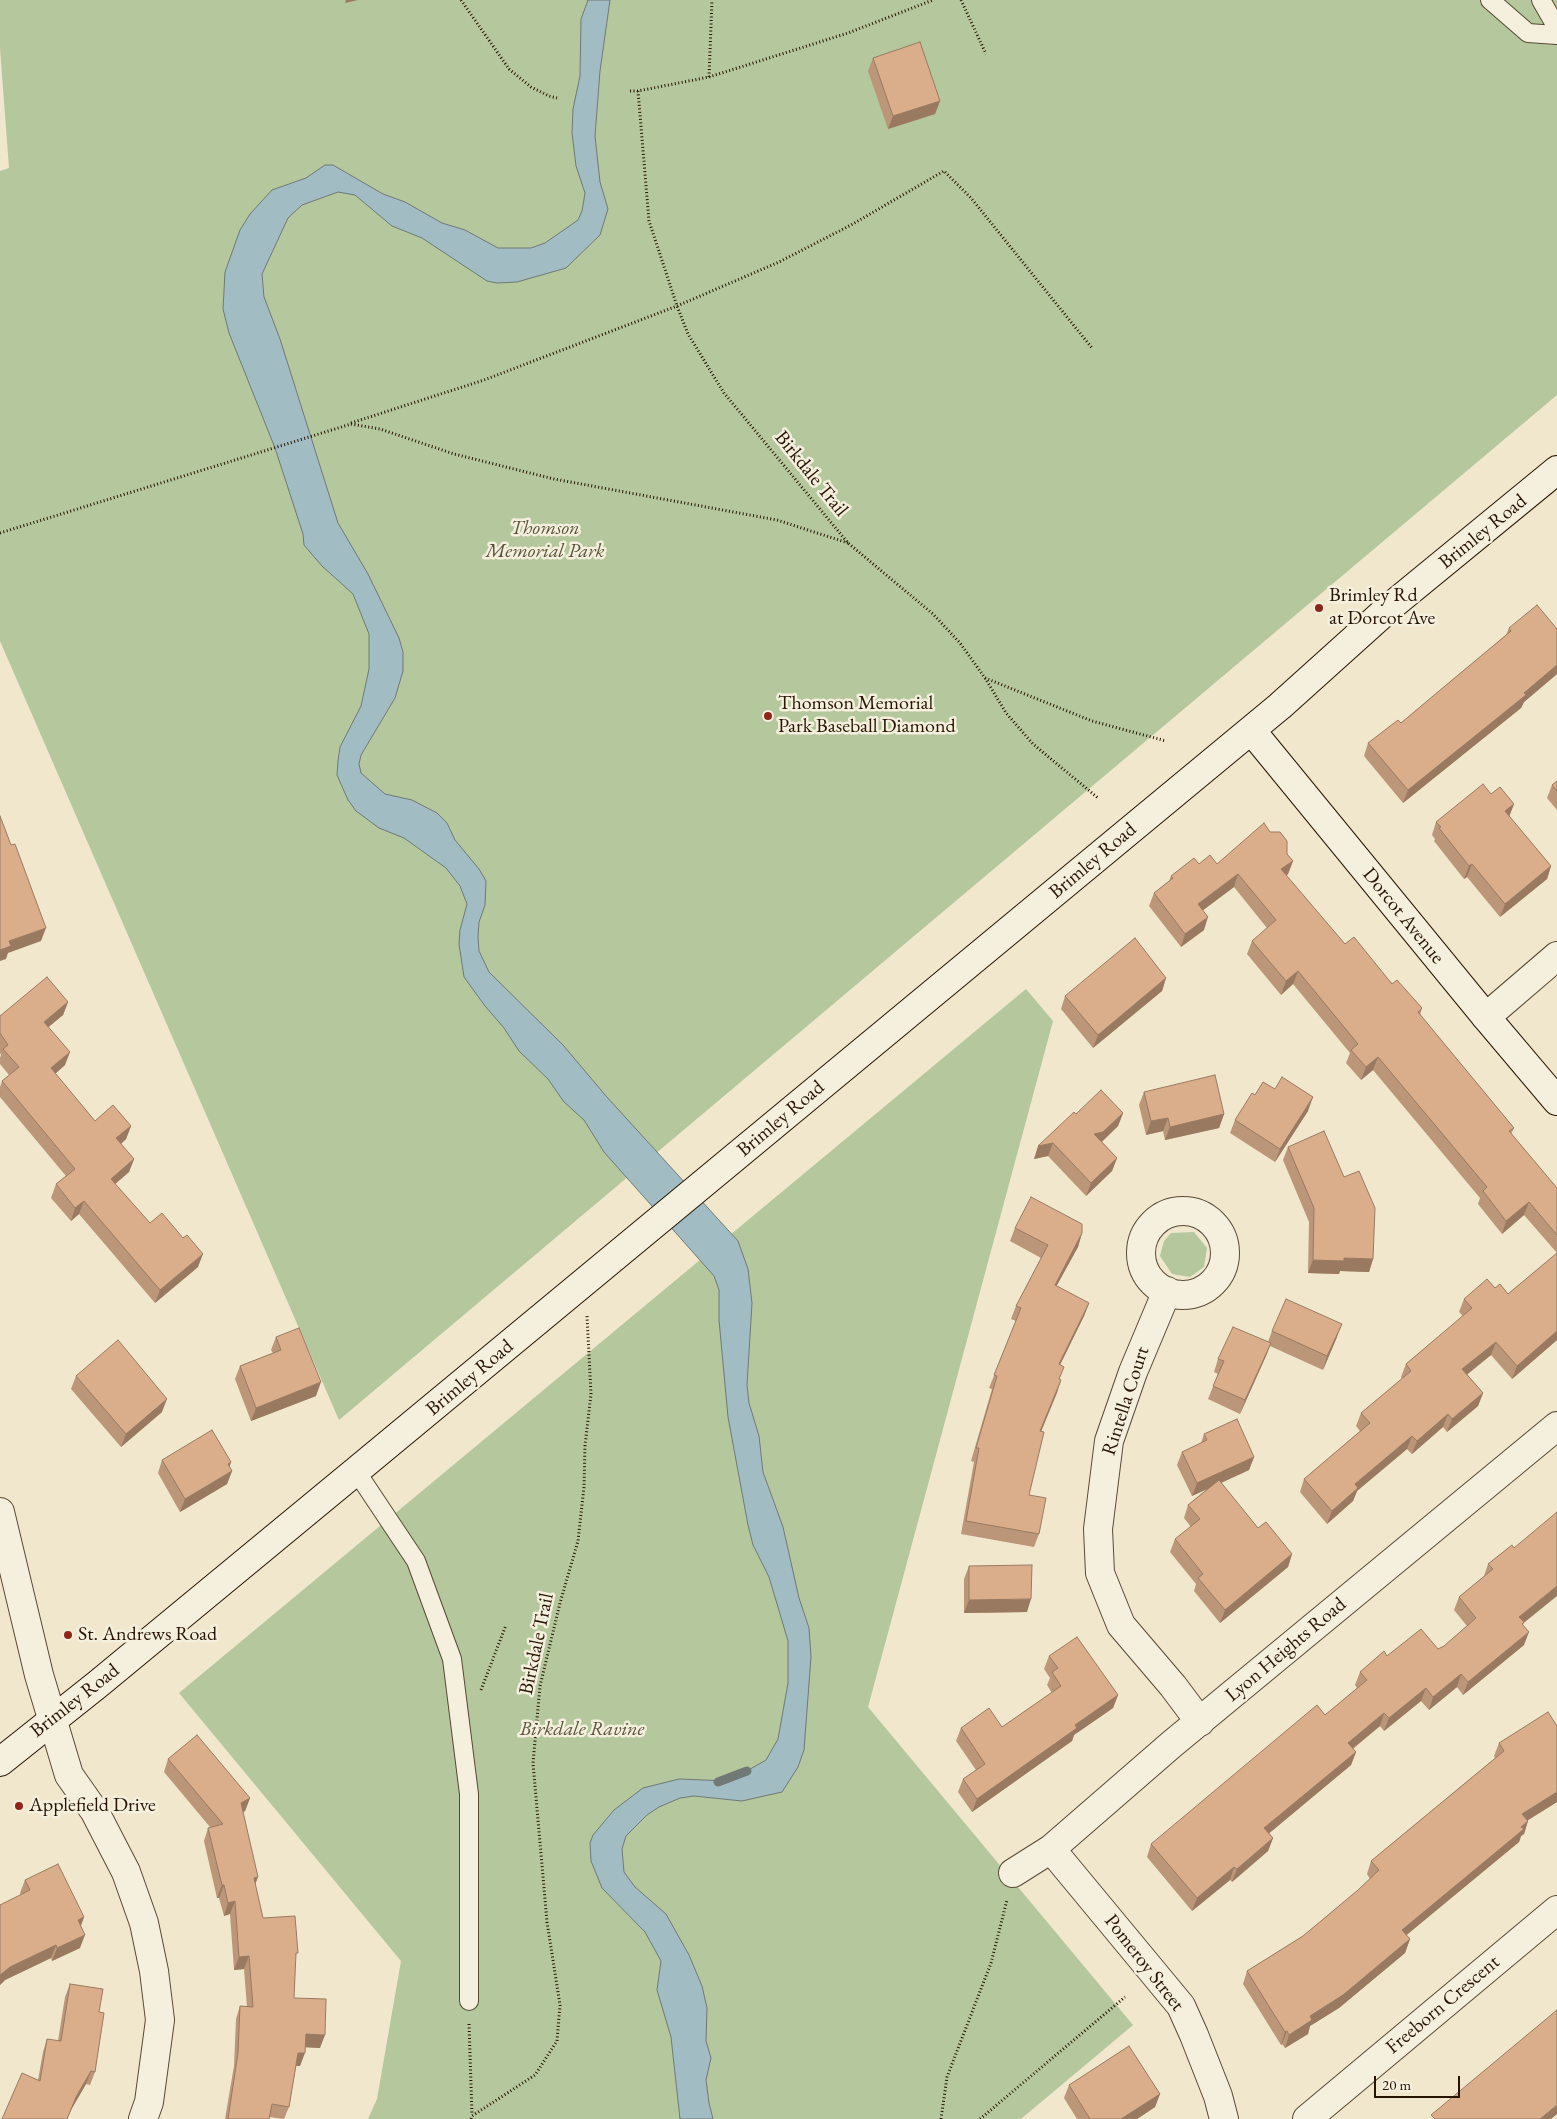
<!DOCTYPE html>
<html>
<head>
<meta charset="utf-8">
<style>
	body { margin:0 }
	#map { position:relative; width:1557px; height:2119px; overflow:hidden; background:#f0e7cd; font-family:"EB Garamond",serif }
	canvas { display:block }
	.scale { position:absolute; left:1374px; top:2076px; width:86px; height:22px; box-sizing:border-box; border:2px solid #271502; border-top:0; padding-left:6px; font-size:15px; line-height:18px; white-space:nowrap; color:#271502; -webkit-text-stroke:4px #f5efde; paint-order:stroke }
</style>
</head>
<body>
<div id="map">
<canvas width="1557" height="2119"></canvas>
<div class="scale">20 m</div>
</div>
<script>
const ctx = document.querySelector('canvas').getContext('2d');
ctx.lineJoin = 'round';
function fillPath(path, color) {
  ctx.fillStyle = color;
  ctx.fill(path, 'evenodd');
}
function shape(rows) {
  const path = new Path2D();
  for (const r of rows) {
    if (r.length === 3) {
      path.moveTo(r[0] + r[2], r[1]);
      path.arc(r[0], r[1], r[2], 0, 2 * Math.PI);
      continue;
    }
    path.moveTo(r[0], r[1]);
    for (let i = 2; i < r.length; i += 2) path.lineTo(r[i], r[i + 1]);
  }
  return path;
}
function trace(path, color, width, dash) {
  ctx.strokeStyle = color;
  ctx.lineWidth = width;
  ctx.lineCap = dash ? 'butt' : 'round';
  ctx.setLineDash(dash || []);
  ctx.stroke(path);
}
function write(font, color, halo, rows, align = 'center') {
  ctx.font = font + ' "EB Garamond",serif';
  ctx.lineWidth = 5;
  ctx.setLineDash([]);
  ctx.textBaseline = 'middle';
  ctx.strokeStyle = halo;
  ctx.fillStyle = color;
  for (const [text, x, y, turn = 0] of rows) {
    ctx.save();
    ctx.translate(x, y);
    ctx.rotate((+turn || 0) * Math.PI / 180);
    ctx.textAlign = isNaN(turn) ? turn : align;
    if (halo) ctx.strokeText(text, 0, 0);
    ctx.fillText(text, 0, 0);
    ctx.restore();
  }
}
const green = shape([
	[0,0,1557,0,1557,395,339,1420,0,641,0,171,9,168,0,48],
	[1026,989,1053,1021,868,1707,1133,2025,1021,2119,368,2119,377,2099,401,1961,179,1693],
	[1194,1232,1207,1248,1204,1267,1190,1277,1172,1274,1160,1256,1164,1241,1171,1233]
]);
const water = shape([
	[588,0,610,0,600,71,595,136,600,182,608,209,600,235,566,268,517,282,497,283,487,281,422,238,392,226,355,195,338,192,302,205,288,218,262,274,264,297,280,339,338,523,368,574,399,638,403,652,403,671,395,698,361,755,359,764,361,773,385,794,412,800,437,813,447,823,455,840,479,869,486,881,485,905,479,922,478,937,479,951,489,972,563,1045,606,1096,738,1241,748,1269,752,1303,747,1385,749,1403,759,1436,763,1472,783,1527,799,1598,809,1628,811,1657,804,1750,798,1767,782,1792,742,1801,694,1796,680,1798,659,1807,647,1815,626,1836,622,1849,624,1872,635,1887,666,1914,689,1955,702,1986,707,2008,706,2041,711,2058,706,2080,709,2103,713,2119,680,2119,671,2037,657,1990,661,1961,645,1932,602,1888,591,1861,590,1843,593,1835,614,1810,643,1788,679,1779,729,1781,766,1760,778,1739,788,1683,788,1641,769,1577,753,1545,748,1525,728,1417,719,1320,719,1290,714,1276,604,1152,584,1120,564,1102,548,1079,519,1051,504,1028,485,1006,464,977,459,944,460,930,467,904,460,886,446,868,404,838,379,828,356,811,348,800,337,775,338,761,340,747,361,706,369,669,369,634,353,594,322,566,304,545,303,534,275,448,229,333,223,309,225,272,240,230,250,214,272,190,306,178,325,165,333,165,383,194,405,202,442,223,465,230,498,248,531,248,545,243,578,220,582,211,585,193,576,166,572,133,573,109,580,76,581,19,588,0]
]);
const stream = shape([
	[718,1782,747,1771]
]);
const path = shape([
	[461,0,509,69,531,87,549,96,557,98],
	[961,0,986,54],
	[709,77,712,0],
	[630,91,638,91,709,77,848,33,933,0],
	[638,91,649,221,677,306,688,334,724,393,848,543,933,614,960,643,985,678,1006,713,1033,744,1098,798],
	[351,423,484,380,677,306,779,262,851,225,944,171,971,198,1092,348],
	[0,533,351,424,380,429,454,454,554,479,777,520,848,543],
	[985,678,1092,721,1166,741],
	[481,1690,506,1625],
	[469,2024,472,2115],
	[471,2119,472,2116,535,2075,557,2041,560,2005,547,1922,533,1763,540,1686,560,1603,578,1541,584,1487,585,1446,591,1394,587,1316],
	[941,2119,947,2077,991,1963,1007,1900],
	[980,2119,1125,1997]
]);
const lane = shape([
	[1490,0,1528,33,1557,35],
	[1541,0,1557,28],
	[356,1471,416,1561,452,1659,469,1794,469,2001]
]);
const street = shape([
	[1486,1017,1557,956],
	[1183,1253,42],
	[1167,1291,1133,1372,1109,1441,1098,1529,1100,1573,1121,1625,1173,1686,1200,1722],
	[0,1512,39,1675,69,1775,95,1812,126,1872,144,1923,154,1971,160,2020,149,2102,143,2119],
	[1051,1849,1181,2006,1194,2035,1218,2096,1224,2119],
	[1013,1873,1051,1849,1172,1744,1557,1426],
	[1307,2119,1557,1910]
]);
const secondary = shape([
	[1251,730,1486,1017,1557,1101],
	[0,1762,98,1684,356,1471,1280,706,1390,607,1557,470]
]);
const wall = shape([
	[873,58,940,101,935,114,888,129,868,71],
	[1509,628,1557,629,1557,674,1524,702,1521,708,1403,803,1364,756,1368,743,1401,723,1439,691,1506,635],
	[1557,781,1557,810,1547,798,1552,785],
	[1491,794,1514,804,1509,816,1551,866,1547,879,1500,917,1467,877,1464,879,1434,841,1435,839,1432,835,1436,822],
	[1287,854,1293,861,1288,874,1286,876,1345,944,1422,1008,1420,1015,1514,1128,1511,1134,1557,1188,1557,1340,1512,1379,1491,1355,1467,1374,1483,1393,1478,1406,1447,1432,1443,1427,1412,1454,1407,1449,1357,1491,1353,1501,1327,1524,1300,1492,1304,1479,1360,1431,1356,1426,1361,1413,1402,1379,1401,1377,1406,1364,1463,1316,1459,1312,1464,1299,1495,1288,1508,1294,1557,1253,1524,1215,1502,1234,1478,1204,1480,1198,1373,1070,1361,1080,1346,1063,1350,1053,1293,984,1281,995,1247,954,1252,941,1267,928,1234,887,1203,910,1204,930,1181,947,1149,906,1154,893,1169,881,1171,876,1199,864,1217,864],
	[1166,978,1162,991,1093,1048,1061,1009,1065,996],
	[68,1002,63,1015,48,1027,65,1065,55,1074,95,1121,131,1126,126,1139,121,1144,134,1159,129,1172,115,1184,150,1223,198,1267,155,1303,79,1214,71,1221,51,1198,56,1184,66,1176,0,1097,0,1087,2,1081,9,1075,0,1064,0,1058,1,1055,0,1053,0,1016],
	[1144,1092,1224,1114,1219,1128,1165,1140,1163,1131,1146,1135,1139,1105],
	[1255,1095,1308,1111,1275,1162,1230,1133,1235,1120],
	[1123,1113,1118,1126,1102,1142,1117,1158,1112,1171,1086,1196,1048,1156,1034,1159,1076,1114],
	[1288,1147,1373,1259,1369,1272,1340,1271,1339,1274,1308,1273,1309,1222,1283,1160],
	[1015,1228,1082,1233,1078,1247,1056,1286,1089,1303,1084,1316,1060,1365,1059,1380,1061,1380,1041,1431,1029,1495,1039,1534,1034,1547,961,1534,974,1462,971,1461,992,1389,989,1388,1016,1321,1011,1319,1016,1306,1041,1258,1010,1241],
	[1272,1331,1337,1337,1323,1370,1270,1346,1266,1356,1240,1414,1208,1399,1218,1374,1214,1372,1218,1359,1268,1342],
	[276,1337,316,1396,251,1421,235,1379,240,1366,273,1353,271,1350],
	[76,1376,162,1412,121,1447,71,1389],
	[1204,1434,1254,1457,1249,1470,1221,1483,1258,1528,1292,1554,1288,1567,1220,1623,1194,1591,1196,1584,1170,1552,1175,1539,1191,1527,1184,1518,1188,1505,1207,1489,1192,1496,1177,1465,1182,1452,1201,1443],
	[162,1460,231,1462,229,1467,232,1471,227,1484,180,1512,158,1473],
	[1512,1545,1524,1622,1523,1625,1524,1645,1463,1695,1457,1687,1429,1710,1421,1701,1384,1731,1380,1726,1353,1749,1356,1752,1351,1765,1269,1833,1273,1838,1268,1851,1232,1882,1230,1880,1192,1911,1147,1857,1151,1844,1325,1715,1357,1688,1355,1685,1360,1672,1387,1656,1438,1649,1444,1646,1467,1626,1454,1610,1459,1597,1484,1576,1488,1564],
	[969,1566,1027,1612,964,1613,964,1579],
	[1049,1656,1118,1695,1113,1708,1074,1735,1072,1741,972,1812,958,1792,963,1779,976,1770,956,1741,961,1728,1002,1727,1052,1693,1047,1685,1050,1678,1044,1669],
	[1557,1726,1557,1802,1528,1820,1524,1834,1521,1836,1519,1842,1406,1935,1410,1939,1405,1953,1339,2008,1310,2026,1308,2034,1285,2048,1282,2044,1281,2045,1243,1984,1247,1971,1303,1936,1358,1890,1370,1879,1367,1874,1371,1861,1495,1758,1494,1756,1499,1743],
	[168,1759,250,1798,245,1811,243,1812,258,1877,255,1884,263,1918,295,1959,294,1998,320,2048,305,2047,300,2066,296,2066,289,2107,284,2119,269,2117,269,2119,225,2119,234,2066,236,2019,240,2006,247,2007,244,1969,234,1970,230,1914,224,1916,219,1898,217,1898,204,1841,208,1828,210,1827,164,1772],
	[25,1880,84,1917,81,1926,80,1948,52,1961,51,1958,5,1980,0,1985,0,1905,21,1895,20,1893],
	[70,1984,99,2012,95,2072,90,2085,86,2084,71,2110,67,2119,2,2119,38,2080,43,2052,47,2039,58,2041,65,1997],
	[1069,2085,1160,2094,1155,2107,1137,2119,1077,2119,1064,2098]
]);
const shadedWall = shape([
	[346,0,358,0,345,3],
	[940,101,935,114,888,129,893,116],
	[1557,665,1557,674,1524,702,1521,708,1403,803,1408,790],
	[1514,804,1509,817,1505,811],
	[1293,861,1288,874,1276,882,1281,869],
	[1472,864,1467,877,1464,879,1469,866],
	[1551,866,1547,879,1500,917,1505,904],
	[1238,874,1234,887,1194,917,1198,904],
	[1208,917,1204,930,1181,947,1185,934],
	[46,928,41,941,8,953,6,959,0,961,0,950,9,941],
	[1298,971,1293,984,1281,995,1286,981],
	[1166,978,1162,991,1093,1048,1098,1035],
	[68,1002,63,1015,39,1035,44,1022],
	[70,1052,65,1065,46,1082,51,1068],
	[1378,1057,1373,1070,1361,1080,1366,1067],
	[1313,1097,1308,1111,1275,1162,1280,1149],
	[1123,1113,1118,1126,1098,1145,1094,1134],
	[1224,1114,1219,1128,1165,1140,1170,1127],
	[1168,1118,1163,1131,1146,1135,1151,1121],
	[131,1126,126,1139,112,1152,116,1138],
	[1053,1143,1048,1156,1034,1159,1038,1146],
	[1117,1158,1112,1171,1086,1196,1091,1183],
	[134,1159,129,1172,106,1192,111,1179],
	[84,1201,79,1214,71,1221,75,1208],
	[1529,1202,1524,1215,1502,1234,1506,1221],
	[1082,1233,1078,1247,1050,1298,1055,1285],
	[203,1254,198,1267,155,1303,160,1290],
	[1344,1258,1373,1259,1369,1272,1340,1271,1339,1274,1308,1273,1313,1260],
	[1089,1303,1084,1316,1054,1377,1059,1364],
	[1342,1324,1337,1337,1323,1370,1327,1356],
	[1557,1331,1557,1340,1512,1379,1517,1366],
	[1496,1342,1491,1355,1458,1382,1462,1369],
	[1271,1343,1266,1356,1240,1414,1245,1400],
	[1061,1380,1057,1393,1036,1444,1040,1431],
	[321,1382,316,1396,251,1421,256,1408],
	[1483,1393,1478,1406,1447,1432,1452,1419],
	[167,1399,162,1412,121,1447,126,1434],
	[1448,1414,1443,1427,1412,1454,1417,1441],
	[1412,1436,1407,1449,1357,1491,1353,1501,1327,1524,1332,1511,1355,1484],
	[1254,1457,1249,1470,1192,1496,1197,1483],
	[231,1462,227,1474,232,1471,227,1484,180,1512,185,1499,228,1464],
	[1292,1554,1288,1567,1220,1623,1225,1610],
	[1557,1586,1557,1596,1515,1630,1519,1617],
	[1031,1599,1027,1612,964,1613,969,1600],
	[1529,1632,1524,1645,1463,1695,1468,1682],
	[1461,1674,1457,1687,1429,1710,1433,1697],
	[1426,1688,1421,1701,1384,1731,1389,1718],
	[1118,1695,1113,1708,1074,1735,1072,1741,972,1812,977,1799,1075,1725],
	[1384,1713,1380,1726,1343,1756,1348,1743],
	[1356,1752,1351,1765,1260,1841,1264,1828],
	[1557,1792,1557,1802,1517,1827,1522,1814],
	[250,1798,245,1811,237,1816,241,1803],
	[1528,1821,1524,1834,1521,1836,1519,1842,1397,1943,1402,1930],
	[1273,1838,1268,1851,1232,1882,1237,1869],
	[1234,1867,1230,1880,1192,1911,1197,1898],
	[258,1877,253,1890,254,1878],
	[222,1885,224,1885,219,1898,217,1898],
	[235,1901,230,1914,224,1916,228,1903],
	[84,1917,79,1930,78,1920],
	[85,1935,80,1948,52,1961,57,1948],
	[1410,1939,1405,1953,1339,2008,1310,2026,1308,2034,1285,2048,1289,2035,1310,2016],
	[56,1945,51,1958,5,1980,0,1985,0,1975,10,1967],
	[249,1956,244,1969,234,1970,239,1957],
	[1287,2031,1282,2044,1281,2045,1285,2032],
	[306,2034,325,2035,320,2048,301,2047],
	[298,2053,305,2053,300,2066,294,2066],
	[91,2071,86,2084,71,2110,67,2119,76,2097],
	[1160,2094,1155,2107,1137,2119,1121,2119],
	[1557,2105,1557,2114,1551,2119,1540,2119]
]);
const building = shape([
	[920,42,940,101,893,116,873,58,920,42],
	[1537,605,1557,629,1557,665,1524,693,1526,695,1408,790,1368,743,1398,720,1401,723,1439,691,1511,631,1509,628,1537,605],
	[1557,781,1557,791,1552,785,1557,781],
	[1483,784,1491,794,1500,787,1514,804,1505,811,1551,866,1505,904,1472,864,1469,866,1439,828,1441,827,1436,822,1483,784],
	[0,816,11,845,15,844,46,928,9,941,11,946,0,950,0,816],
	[1264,823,1270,832,1280,832,1287,841,1287,854,1293,861,1281,869,1345,944,1354,937,1392,984,1397,980,1422,1008,1418,1012,1514,1128,1509,1131,1557,1188,1557,1235,1529,1202,1506,1221,1483,1191,1487,1187,1378,1057,1366,1067,1351,1050,1358,1044,1298,971,1286,981,1252,941,1276,920,1238,874,1198,904,1208,917,1185,934,1154,893,1173,878,1171,876,1194,858,1199,864,1210,855,1217,864,1264,823],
	[1135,938,1166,978,1098,1035,1065,996,1135,938],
	[47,977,68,1002,44,1022,70,1052,51,1068,95,1121,113,1105,131,1126,116,1138,134,1159,111,1179,150,1223,162,1213,183,1238,187,1235,203,1254,160,1290,84,1201,75,1208,56,1184,75,1169,2,1081,19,1067,3,1049,8,1045,0,1033,0,1016,47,977],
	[1215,1075,1224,1114,1170,1127,1168,1118,1151,1121,1144,1092,1215,1075],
	[1282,1077,1313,1097,1280,1149,1235,1120,1252,1093,1255,1095,1263,1082,1275,1089,1282,1077],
	[1101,1090,1123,1113,1103,1132,1094,1134,1117,1158,1091,1183,1053,1143,1038,1146,1074,1112,1076,1114,1101,1090],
	[1324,1131,1344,1177,1359,1171,1375,1208,1373,1259,1344,1258,1344,1261,1313,1260,1314,1208,1288,1147,1324,1131],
	[1031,1197,1082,1224,1082,1233,1055,1285,1089,1303,1059,1364,1064,1367,1059,1379,1061,1380,1040,1431,1044,1432,1029,1495,1046,1498,1039,1534,966,1521,979,1448,976,1448,997,1376,994,1375,1021,1308,1016,1306,1048,1245,1015,1228,1031,1197],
	[1557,1253,1557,1331,1517,1366,1496,1342,1462,1369,1483,1393,1452,1419,1448,1414,1417,1441,1412,1436,1355,1484,1358,1488,1332,1511,1304,1479,1370,1423,1361,1413,1411,1371,1406,1364,1472,1308,1464,1299,1487,1279,1495,1288,1500,1284,1508,1294,1557,1253],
	[1286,1299,1342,1324,1327,1356,1272,1331,1286,1299],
	[1233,1327,1271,1343,1245,1400,1213,1386,1224,1361,1218,1359,1233,1327],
	[299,1328,321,1382,256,1408,240,1366,281,1350,276,1337,299,1328],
	[118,1340,167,1399,126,1434,76,1376,118,1340],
	[1237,1419,1254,1457,1197,1483,1182,1452,1207,1440,1204,1434,1237,1419],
	[212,1430,231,1462,228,1464,232,1471,185,1499,162,1460,212,1430],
	[1219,1480,1258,1528,1266,1522,1292,1554,1225,1610,1198,1578,1203,1574,1175,1539,1200,1519,1188,1505,1219,1480],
	[1557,1512,1557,1586,1519,1617,1524,1622,1522,1624,1529,1632,1468,1682,1461,1674,1433,1697,1426,1688,1389,1718,1384,1713,1348,1743,1356,1752,1264,1828,1273,1838,1237,1869,1234,1867,1197,1898,1151,1844,1317,1705,1325,1715,1367,1680,1360,1672,1384,1651,1387,1656,1421,1629,1438,1649,1444,1646,1476,1618,1459,1597,1493,1569,1488,1564,1512,1545,1514,1548,1557,1512],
	[1032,1565,1031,1599,969,1600,969,1566,1032,1565],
	[1077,1637,1118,1695,1075,1725,1077,1728,977,1799,963,1779,985,1764,961,1728,989,1708,1002,1727,1061,1686,1052,1672,1058,1668,1049,1656,1077,1637],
	[1548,1712,1557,1726,1557,1792,1522,1814,1528,1821,1521,1827,1524,1829,1402,1930,1410,1939,1343,1995,1310,2016,1312,2020,1289,2035,1287,2031,1285,2032,1247,1971,1303,1936,1358,1890,1379,1870,1371,1861,1504,1751,1499,1743,1548,1712],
	[197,1735,250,1798,241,1803,258,1877,254,1878,263,1918,295,1916,298,1953,296,1953,294,1998,326,1999,325,2035,306,2034,305,2053,298,2053,289,2107,272,2104,269,2119,228,2119,238,2053,240,2006,253,2007,249,1956,239,1957,235,1901,228,1903,224,1885,222,1885,208,1828,223,1824,168,1759,197,1735],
	[58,1864,84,1917,78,1920,85,1935,57,1948,56,1945,10,1967,0,1975,0,1905,30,1890,25,1880,58,1864],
	[70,1984,103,1989,99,2012,104,2013,95,2072,91,2071,76,2097,67,2119,2,2119,22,2073,40,2081,47,2039,61,2041,70,1984],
	[1557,2010,1557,2105,1540,2119,1435,2119,1431,2115,1557,2010],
	[1129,2046,1160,2094,1121,2119,1090,2119,1069,2085,1129,2046]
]);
const markers = [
	[1319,608,5,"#8f2418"],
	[768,716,5,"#8f2418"],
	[68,1635,5,"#8f2418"],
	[19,1806,5,"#8f2418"]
];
const streetNames = [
	["Birkdale Trail",811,474,51],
	["Brimley Road",1483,532,-39],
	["Brimley Road",1093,861,-40],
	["Dorcot Avenue",1403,916,51],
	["Brimley Road",781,1119,-40],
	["Brimley Road",470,1378,-40],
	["Rintella Court",1126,1401,-72],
	["Birkdale Trail",537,1644,-78],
	["Lyon Heights Road",1286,1650,-40],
	["Brimley Road",75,1701,-38],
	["Pomeroy Street",1144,1963,52],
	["Freeborn Crescent",1443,2005,-40]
];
const parkNames = [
	["Thomson",545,529],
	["Memorial Park",545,552],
	["Birkdale Ravine",582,1730]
];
const poiNames = [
	["Brimley Rd",1329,596],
	["at Dorcot Ave",1329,619],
	["Thomson Memorial",778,704],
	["Park Baseball Diamond",778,727],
	["St. Andrews Road",78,1635],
	["Applefield Drive",29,1806]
];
fillPath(green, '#b4c79d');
fillPath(water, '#a1bcc3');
trace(water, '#707976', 1);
trace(stream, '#707976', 9);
trace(lane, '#594a35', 20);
trace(street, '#594a35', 30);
trace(secondary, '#271502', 30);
trace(path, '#271502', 3, [1, 2.5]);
trace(lane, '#f5efde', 18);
trace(street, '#f5efde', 28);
trace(secondary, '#f5efde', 28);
fillPath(wall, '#bb9678');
fillPath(shadedWall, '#997a61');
fillPath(building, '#daae8b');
trace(building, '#997a61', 1);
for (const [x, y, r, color] of markers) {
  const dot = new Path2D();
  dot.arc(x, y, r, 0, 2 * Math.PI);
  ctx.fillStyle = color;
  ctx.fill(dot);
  trace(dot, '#f5efde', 2);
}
write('20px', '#271502', '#f5efde', streetNames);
write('italic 20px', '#585338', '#f5efde', parkNames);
write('20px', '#271502', '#f5efde', poiNames, 'left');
</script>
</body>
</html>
